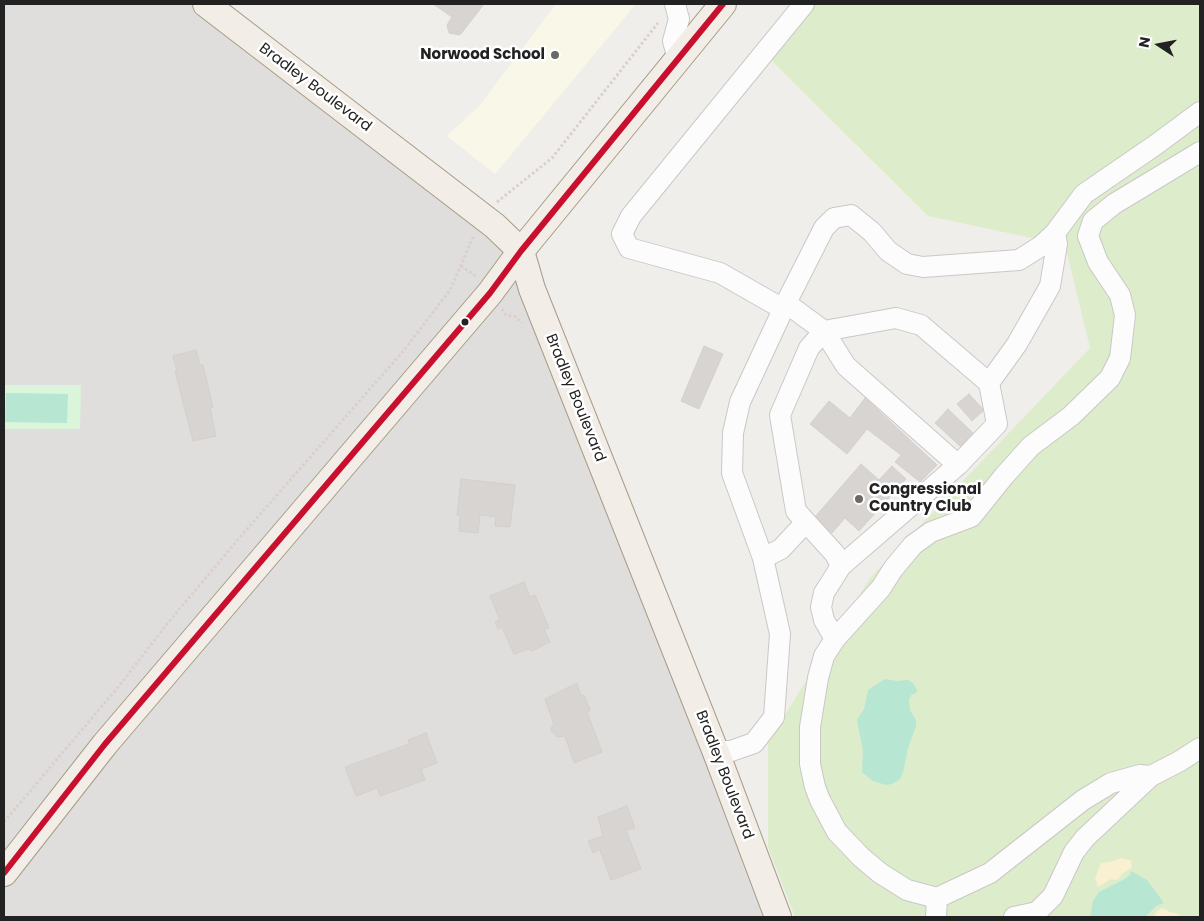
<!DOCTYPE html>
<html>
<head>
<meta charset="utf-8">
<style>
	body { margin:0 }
	#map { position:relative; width:1204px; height:921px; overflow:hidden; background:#f0eeeb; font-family:Poppins,sans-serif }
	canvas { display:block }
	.frame { position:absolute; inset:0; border:5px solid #222; pointer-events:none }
	.north { position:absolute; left:1134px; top:20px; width:50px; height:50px; -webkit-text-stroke:4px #fff; paint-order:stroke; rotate:281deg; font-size:14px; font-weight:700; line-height:20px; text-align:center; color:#222 }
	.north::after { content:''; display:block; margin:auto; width:18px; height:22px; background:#222; clip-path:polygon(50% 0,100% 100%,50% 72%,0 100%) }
</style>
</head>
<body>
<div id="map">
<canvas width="1204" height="921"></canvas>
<div class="frame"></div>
<div class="north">N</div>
</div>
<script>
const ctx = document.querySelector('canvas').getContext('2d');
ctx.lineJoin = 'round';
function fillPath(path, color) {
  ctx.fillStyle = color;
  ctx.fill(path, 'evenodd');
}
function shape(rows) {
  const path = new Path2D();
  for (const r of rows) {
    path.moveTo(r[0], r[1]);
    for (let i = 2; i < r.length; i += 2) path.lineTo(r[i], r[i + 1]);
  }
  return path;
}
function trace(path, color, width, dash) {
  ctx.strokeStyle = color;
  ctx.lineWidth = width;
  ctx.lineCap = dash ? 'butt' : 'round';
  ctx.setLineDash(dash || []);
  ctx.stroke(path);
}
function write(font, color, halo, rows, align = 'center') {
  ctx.font = font + ' Poppins,sans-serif';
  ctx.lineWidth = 5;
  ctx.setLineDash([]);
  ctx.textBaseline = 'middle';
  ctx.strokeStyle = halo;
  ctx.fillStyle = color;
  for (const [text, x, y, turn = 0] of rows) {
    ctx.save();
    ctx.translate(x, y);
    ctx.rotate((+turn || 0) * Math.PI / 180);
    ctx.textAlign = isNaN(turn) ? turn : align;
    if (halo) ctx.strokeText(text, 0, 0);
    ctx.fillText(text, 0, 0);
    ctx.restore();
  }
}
const residential = shape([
	[4,4,206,4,495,226,778,917,4,917]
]);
const education = shape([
	[556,4,636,4,495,174,447,136,479,106]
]);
const grass = shape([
	[802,4,1200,4,1200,917,795,917,768,847,768,742,870,578,1090,348,1065,245,928,216,764,53]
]);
const sand = shape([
	[1121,858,1131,860,1132,868,1123,873,1117,880,1111,879,1098,887,1095,878,1101,863,1110,862],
	[1162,908,1170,912,1179,914,1181,917,1150,917,1155,915,1157,911]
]);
const park = shape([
	[4,385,81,385,80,429,4,429]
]);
const pitch = shape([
	[6,393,68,394,67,423,5,422],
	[885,679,897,681,908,680,913,683,917,690,916,693,911,695,909,700,910,710,916,720,916,726,908,748,903,773,899,780,892,784,886,785,873,781,862,772,863,751,857,720,864,709,868,690],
	[1131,871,1147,880,1164,903,1156,906,1145,917,1090,917,1093,901,1099,892,1123,880,1130,875]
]);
const building = shape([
	[433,4,484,4,460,35,449,33,447,25,452,17,433,4],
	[704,346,723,354,699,409,681,401,704,346],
	[196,350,200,365,203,365,213,407,210,408,216,436,193,441,175,371,177,371,173,356,196,350],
	[969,394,984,410,972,421,957,404,969,394],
	[865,398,937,465,920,482,895,462,901,455,867,429,847,454,810,424,829,401,850,418,865,398],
	[948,409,973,433,961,447,935,423,948,409],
	[861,464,879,480,892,466,906,479,859,531,845,518,832,533,814,518,861,464],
	[461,479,515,485,510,527,495,526,496,517,480,515,478,533,459,531,460,515,457,515,461,479],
	[524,582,530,597,535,595,549,628,544,629,550,642,532,651,528,649,514,654,502,627,498,629,495,622,500,620,490,596,524,582],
	[577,683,581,696,584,695,590,710,587,712,602,752,574,763,565,736,557,737,551,730,552,726,554,724,545,699,577,683],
	[426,733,437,763,421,769,425,780,380,796,377,788,356,796,345,767,409,744,408,740,426,733],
	[627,806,635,828,626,830,641,869,611,880,600,850,593,853,588,841,603,836,598,817,627,806]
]);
const path = shape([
	[497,202,552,158,658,23],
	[461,266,477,277],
	[502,309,506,315,516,317,522,323],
	[4,822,119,686,167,624,241,536,405,349,450,290,474,235]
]);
const minor = shape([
	[675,4,679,19,673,41,678,60],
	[804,4,631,216,622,234,629,248,720,273,776,305,786,303,824,331,846,366,958,465],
	[896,318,921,325,989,383,997,424,958,465,841,566,835,554,796,511,780,415,809,348,824,331,896,318],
	[989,383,1017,344,1050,286,1057,244,1055,233],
	[763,558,781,549,806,522],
	[841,566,824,593,821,607,824,620,835,639,824,656,818,678,810,727,810,764,815,787,820,800,837,832,861,857,880,873,907,890,937,898,936,917],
	[835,639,881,588,893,569,913,545,931,532,971,517,1004,476,1031,446,1071,416,1110,378,1120,358,1125,315,1120,295,1098,262,1088,236,1093,221,1114,204,1200,152],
	[715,751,731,751,754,743,774,717,780,634,763,558,732,473,733,433,740,402,786,303,824,228,834,218,851,215,872,232,888,251,907,264,923,267,1019,260,1041,246,1055,233,1084,194,1154,146,1200,112],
	[937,898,990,873,1083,800,1111,783,1140,775,1151,776],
	[1014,917,1037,912,1053,896,1074,852,1085,838,1151,776,1180,761,1200,748]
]);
const major = shape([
	[206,4,495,226,521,251,532,289,717,755,778,917],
	[4,873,105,744,490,293,521,251,723,4]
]);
const bus1 = shape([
	[4,873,105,744,490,293,521,251,723,4]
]);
const markers = [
	[555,55,5,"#6a6968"],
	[465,322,4.5,"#222"],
	[859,499,5,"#6a6968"]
];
const poiNames = [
	["Norwood School",545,55],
	["Congressional",869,490,"left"],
	["Country Club",869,507,"left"]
];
const streetNames = [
	["Bradley Boulevard",315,88,37],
	["Bradley Boulevard",575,398,68],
	["Bradley Boulevard",724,775,69]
];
fillPath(residential, '#dfdedc');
fillPath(education, '#f8f7e8');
fillPath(grass, '#ddeccb');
fillPath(sand, '#f8f0d0');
fillPath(park, '#daf5da');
fillPath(pitch, '#b7e6d2');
fillPath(building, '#d7d4d2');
trace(building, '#d3d0cc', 1);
trace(minor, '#c9c8c7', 22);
trace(major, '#a79c86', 28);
trace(path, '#dccecd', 3, [2.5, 2.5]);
trace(minor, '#fdfcfc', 20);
trace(major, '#f3ede7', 26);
trace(bus1, '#c8102e', 6);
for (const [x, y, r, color] of markers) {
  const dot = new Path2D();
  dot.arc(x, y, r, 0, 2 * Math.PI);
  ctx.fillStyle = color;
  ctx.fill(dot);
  trace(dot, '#fff', 2);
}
write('bold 15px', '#222', '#fff', poiNames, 'right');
write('15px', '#222', '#fff', streetNames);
</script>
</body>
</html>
